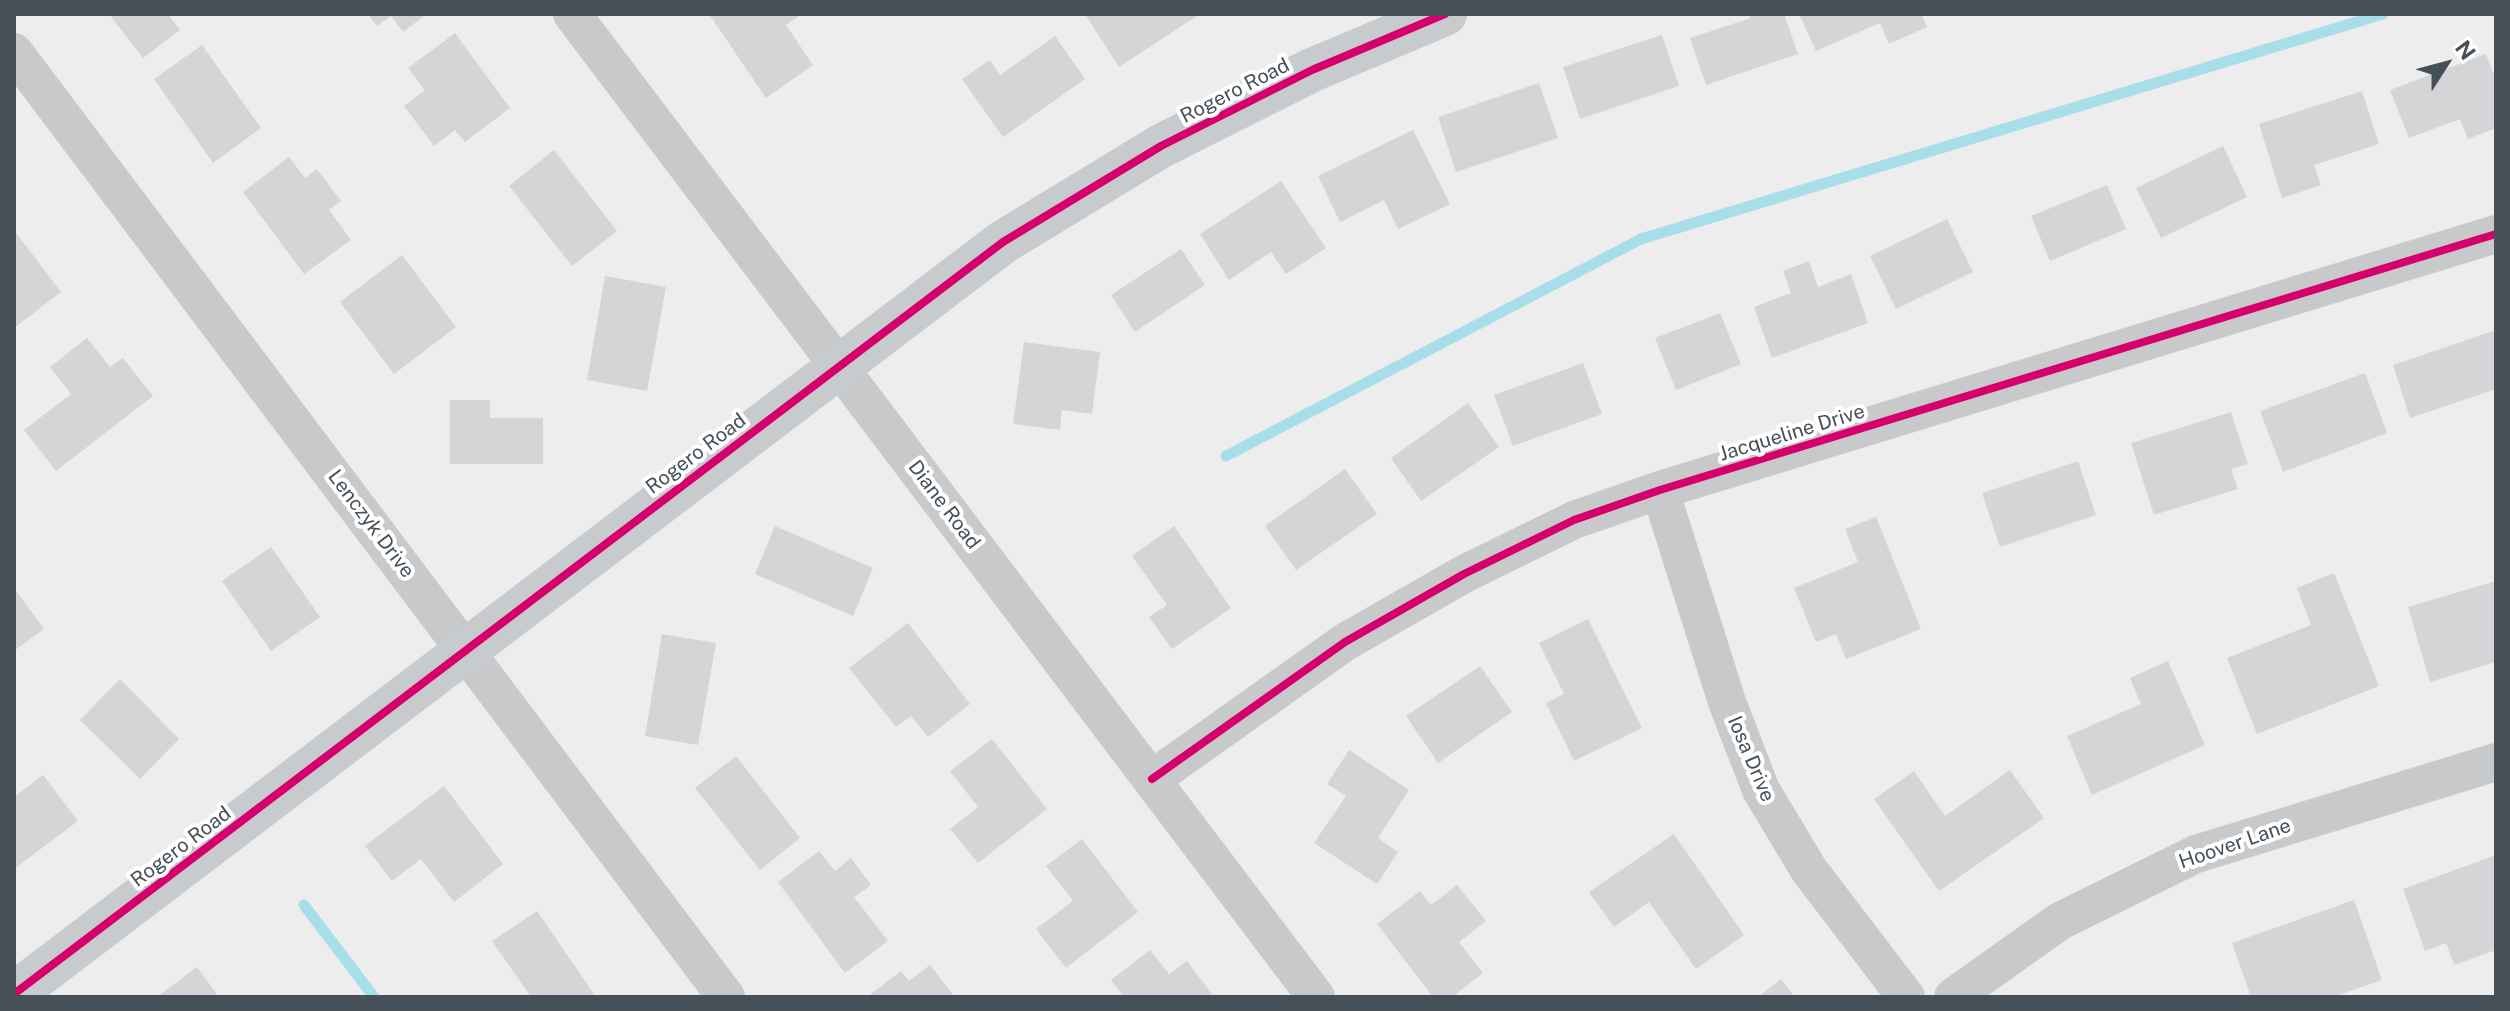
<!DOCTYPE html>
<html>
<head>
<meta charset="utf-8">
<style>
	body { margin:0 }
	#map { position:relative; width:2510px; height:1011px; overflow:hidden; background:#eeeded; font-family:"Public Sans",sans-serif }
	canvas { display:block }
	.frame { position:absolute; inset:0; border:16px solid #455058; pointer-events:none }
	.north { position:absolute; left:2406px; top:24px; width:80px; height:80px; -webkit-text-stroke:6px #fff; paint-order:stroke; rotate:54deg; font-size:22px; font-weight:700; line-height:32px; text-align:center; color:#455058 }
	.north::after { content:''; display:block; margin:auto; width:28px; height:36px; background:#455058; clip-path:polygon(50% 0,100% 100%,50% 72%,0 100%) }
</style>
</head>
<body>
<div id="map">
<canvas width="2510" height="1011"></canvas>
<div class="frame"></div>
<div class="north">N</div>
</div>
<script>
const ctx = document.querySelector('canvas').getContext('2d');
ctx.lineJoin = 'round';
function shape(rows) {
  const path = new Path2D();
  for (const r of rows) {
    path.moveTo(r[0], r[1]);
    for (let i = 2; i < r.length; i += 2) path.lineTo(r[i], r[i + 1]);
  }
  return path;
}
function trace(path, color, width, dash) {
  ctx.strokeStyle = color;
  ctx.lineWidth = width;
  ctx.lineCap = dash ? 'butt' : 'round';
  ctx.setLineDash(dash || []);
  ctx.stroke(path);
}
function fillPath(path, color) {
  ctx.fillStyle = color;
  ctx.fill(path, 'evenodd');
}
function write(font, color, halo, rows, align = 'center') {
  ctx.font = font + ' "Public Sans",sans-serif';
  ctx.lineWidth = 8;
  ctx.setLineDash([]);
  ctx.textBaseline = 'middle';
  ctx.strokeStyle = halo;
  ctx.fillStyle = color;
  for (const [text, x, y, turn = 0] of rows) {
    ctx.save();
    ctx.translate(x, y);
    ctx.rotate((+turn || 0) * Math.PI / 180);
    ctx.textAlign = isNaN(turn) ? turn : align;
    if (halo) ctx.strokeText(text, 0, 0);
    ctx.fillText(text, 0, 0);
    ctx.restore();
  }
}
const stream = shape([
	[1226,456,1641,239,2383,14],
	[304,905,374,997]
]);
const building = shape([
	[109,14,168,14,180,30,143,58],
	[368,14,427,14,403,32,391,16,377,26],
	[709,14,796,14,798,17,786,25,813,65,766,98],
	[1085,14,1200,14,1119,67],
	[1749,14,1784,14,1798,54,1706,85,1690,38,1751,18],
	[1799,14,1921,14,1927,27,1889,44,1880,23,1816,51],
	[455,33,510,108,465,142,455,130,434,146,404,106,425,90,408,68],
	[1662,35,1679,86,1580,119,1563,67],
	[1055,36,1085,79,1003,137,962,79,990,60,1000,75],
	[202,45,261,128,213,163,154,79],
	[2486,54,2496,80,2496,128,2468,139,2460,119,2409,138,2390,90],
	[1539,83,1558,138,1456,172,1438,117],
	[2362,91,2379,144,2314,165,2321,185,2282,198,2259,124],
	[1413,130,1450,204,1398,229,1384,200,1340,222,1318,176],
	[2223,146,2247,197,2161,238,2136,188],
	[554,150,617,231,572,266,509,186],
	[289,157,305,178,317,169,341,201,329,210,351,240,304,274,243,192],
	[1281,181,1326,248,1286,274,1271,252,1229,280,1200,234],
	[2107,185,2126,229,2050,261,2031,216],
	[1947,219,1973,272,1896,309,1870,256],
	[14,230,61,292,14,328],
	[1181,249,1205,285,1135,332,1111,295],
	[402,255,456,327,394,374,340,302],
	[1809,261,1818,287,1851,274,1868,323,1772,358,1754,307,1791,293,1783,271],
	[605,276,666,287,647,391,587,380],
	[1720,313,1741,364,1676,390,1655,338],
	[2496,330,2496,389,2410,418,2393,365],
	[87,338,110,367,123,358,153,396,56,471,24,430,71,394,50,367],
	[1024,342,1100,352,1092,414,1062,410,1060,430,1013,424],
	[1583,363,1602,414,1513,446,1494,395],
	[2365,373,2387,433,2283,472,2260,411],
	[450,400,490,400,490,418,543,418,543,464,450,464],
	[1468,403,1499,447,1421,501,1391,458],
	[2231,412,2248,464,2231,469,2238,489,2154,515,2131,443],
	[2078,461,2096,515,2000,547,1982,493],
	[1345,469,1377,514,1296,570,1265,526],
	[1876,517,1921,629,1846,659,1836,634,1816,642,1794,588,1858,562,1845,529],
	[775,526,873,568,853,616,755,574],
	[1174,526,1231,608,1172,649,1149,617,1167,605,1132,556],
	[271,547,320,617,271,651,222,581],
	[2334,573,2379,686,2257,734,2227,658,2311,625,2297,588],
	[2496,581,2496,662,2430,682,2408,607],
	[14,588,44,629,14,651],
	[1588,619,1642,728,1574,761,1546,703,1564,694,1539,643],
	[908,623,970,704,928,737,911,716,896,727,849,668],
	[662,634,716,643,698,745,645,736],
	[2168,661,2205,745,2092,795,2067,736,2141,704,2130,678],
	[1480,666,1512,712,1438,763,1406,716],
	[120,679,179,739,140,779,80,720],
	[992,739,1047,809,978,863,950,829,978,807,950,771],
	[1349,750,1409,790,1378,838,1398,852,1377,884,1314,843,1346,796,1327,784],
	[736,756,800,838,760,870,695,788],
	[2010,770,2044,818,1939,891,1874,799,1914,771,1945,816],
	[43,775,78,821,14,869,14,797],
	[444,786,503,864,454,902,421,859,392,881,365,846],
	[1674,834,1744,935,1696,969,1649,902,1614,927,1589,892],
	[1082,839,1138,912,1066,968,1036,929,1073,901,1046,866],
	[819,851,835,871,851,858,871,885,854,897,888,941,845,973,778,882],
	[2496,855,2496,950,2454,965,2446,943,2425,951,2403,889],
	[1457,885,1486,921,1459,942,1483,973,1452,997,1433,997,1377,924,1420,891,1431,905],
	[2354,900,2382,980,2333,997,2251,997,2232,943],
	[537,911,594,994,590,997,531,997,492,941],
	[1150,950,1169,974,1187,961,1214,997,1124,997,1111,980],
	[930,965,955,997,867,997,901,971,909,981],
	[197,967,219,997,157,997],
	[1781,979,1795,997,1758,997]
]);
const street = shape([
	[572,14,1316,997],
	[14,52,726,997],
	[1660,490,1727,702,1761,790,1809,870,1906,997],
	[1152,779,1345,642,1464,574,1574,520,1660,490,2496,234],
	[1953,997,2060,921,2196,854,2496,762]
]);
const secondary = shape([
	[14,994,1003,242,1161,146,1312,70,1445,14]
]);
const cycleway = shape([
	[1152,779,1345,642,1464,574,1574,520,1660,490,2496,234],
	[14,994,1003,242,1161,146,1312,70,1445,14]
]);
const streetNames = [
	["Rogero Road",1235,91,-27],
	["Jacqueline Drive",1792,433,-17],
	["Rogero Road",696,454,-37],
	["Diane Road",944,505,53],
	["Lenczyk Drive",371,524,53],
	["Iosa Drive",1751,759,67],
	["Hoover Lane",2235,844,-19],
	["Rogero Road",181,847,-37]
];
trace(stream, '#a7deea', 11);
fillPath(building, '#d5d5d7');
trace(street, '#c7c9cb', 38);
trace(secondary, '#c8cbce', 44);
trace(cycleway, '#d6006c', 8);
write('20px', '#455058', '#fff', streetNames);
</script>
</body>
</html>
